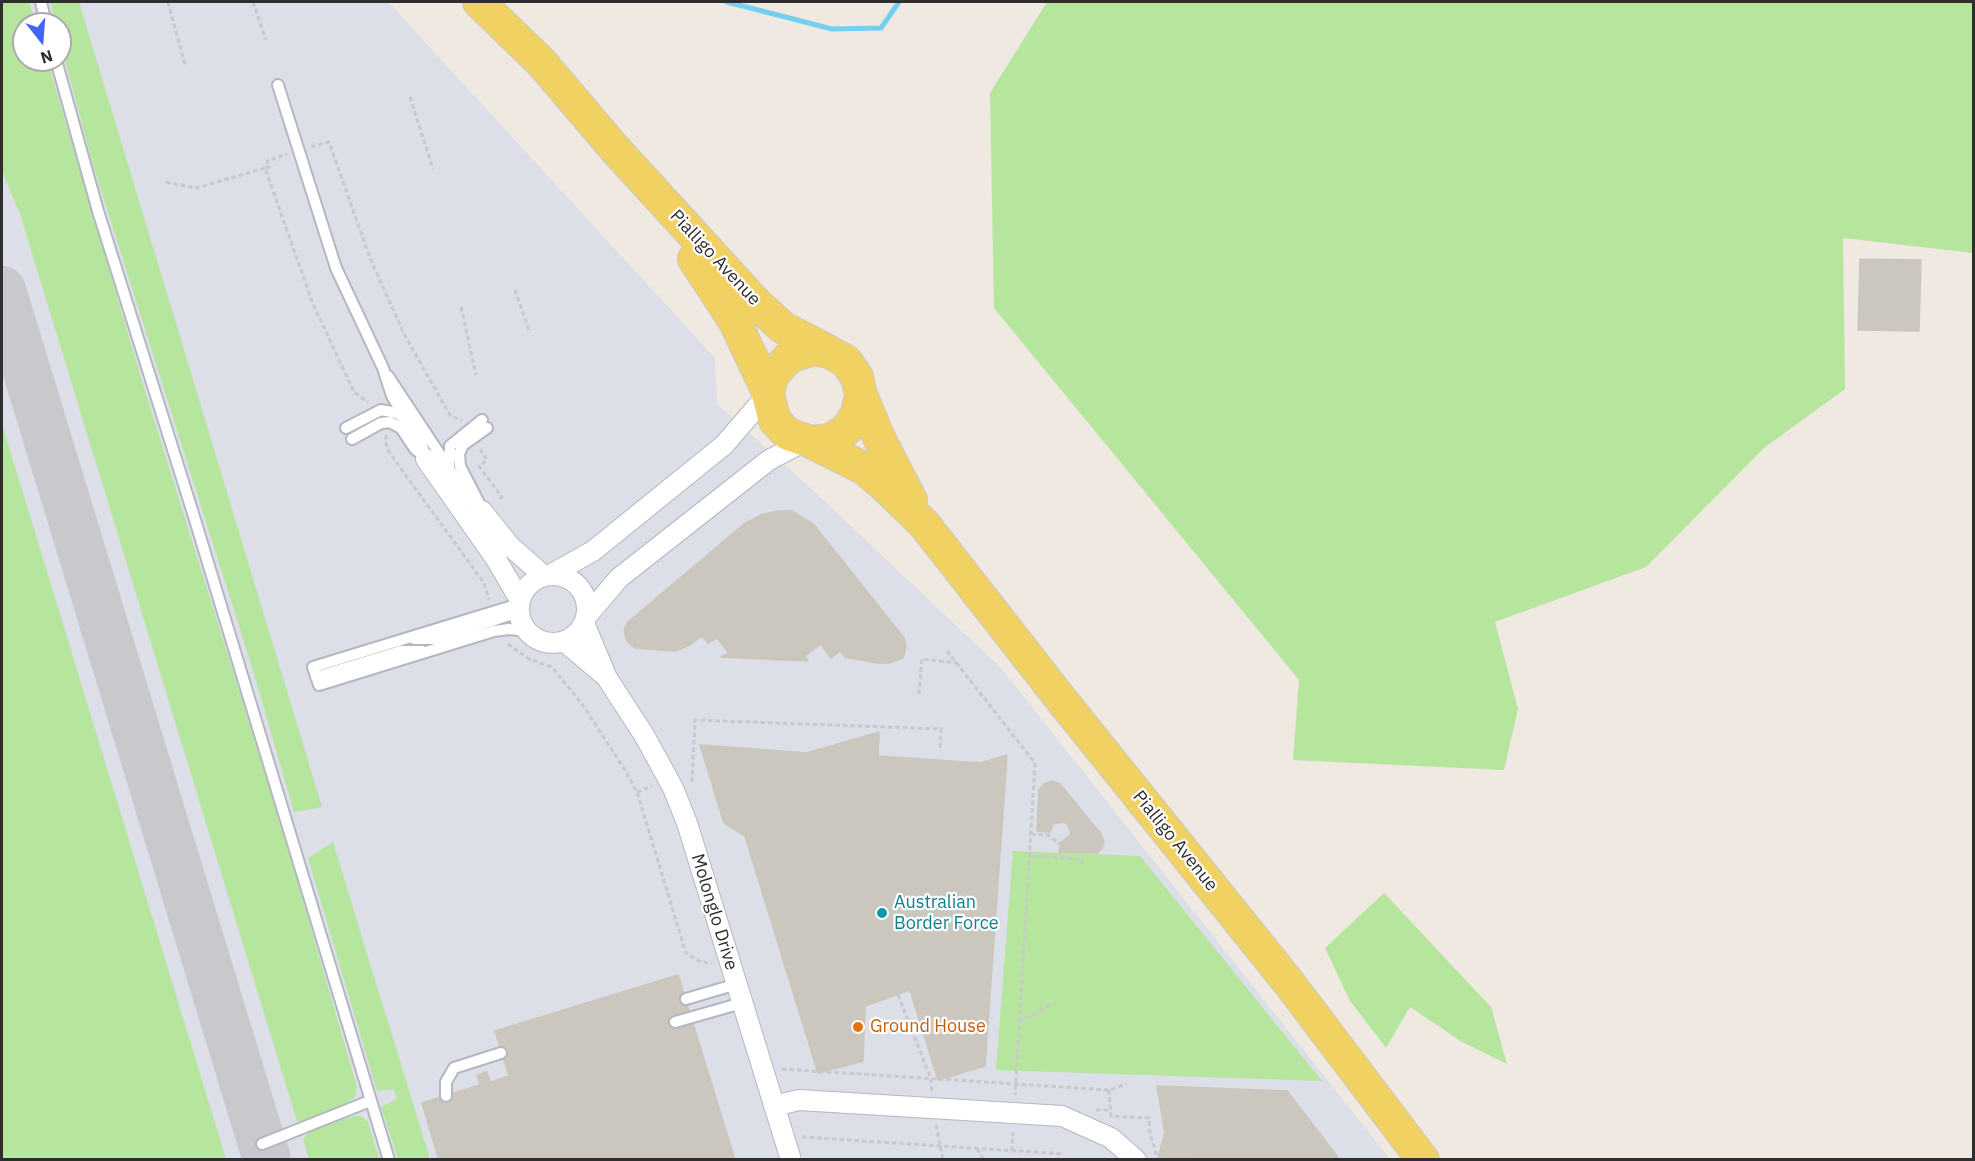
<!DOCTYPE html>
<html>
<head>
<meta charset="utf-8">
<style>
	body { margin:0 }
	#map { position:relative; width:1975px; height:1161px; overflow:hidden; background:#efe9e1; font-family:"IBM Plex Sans",sans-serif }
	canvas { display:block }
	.frame { position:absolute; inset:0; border:3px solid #2e2e2e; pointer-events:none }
	.north { position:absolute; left:12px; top:12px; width:60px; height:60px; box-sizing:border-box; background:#fff; border:2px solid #ababab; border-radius:50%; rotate:163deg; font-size:16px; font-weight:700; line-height:24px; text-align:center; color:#2e2e2e }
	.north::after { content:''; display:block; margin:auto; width:21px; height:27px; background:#4264fb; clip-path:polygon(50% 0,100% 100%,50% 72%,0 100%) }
</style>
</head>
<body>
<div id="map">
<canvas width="1975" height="1161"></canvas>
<div class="frame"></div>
<div class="north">N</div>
</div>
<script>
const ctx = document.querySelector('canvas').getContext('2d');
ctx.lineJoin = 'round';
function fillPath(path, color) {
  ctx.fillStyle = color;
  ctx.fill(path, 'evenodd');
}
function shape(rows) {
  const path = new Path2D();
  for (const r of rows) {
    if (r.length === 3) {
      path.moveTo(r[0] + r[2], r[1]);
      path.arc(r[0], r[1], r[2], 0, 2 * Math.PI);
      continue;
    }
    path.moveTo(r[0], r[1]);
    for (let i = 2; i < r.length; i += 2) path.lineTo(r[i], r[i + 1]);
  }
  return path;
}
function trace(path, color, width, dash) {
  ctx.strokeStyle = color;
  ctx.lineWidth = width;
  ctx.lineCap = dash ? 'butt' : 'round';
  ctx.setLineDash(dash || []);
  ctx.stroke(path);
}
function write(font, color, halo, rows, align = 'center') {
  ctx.font = font + ' "IBM Plex Sans",sans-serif';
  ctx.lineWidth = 4.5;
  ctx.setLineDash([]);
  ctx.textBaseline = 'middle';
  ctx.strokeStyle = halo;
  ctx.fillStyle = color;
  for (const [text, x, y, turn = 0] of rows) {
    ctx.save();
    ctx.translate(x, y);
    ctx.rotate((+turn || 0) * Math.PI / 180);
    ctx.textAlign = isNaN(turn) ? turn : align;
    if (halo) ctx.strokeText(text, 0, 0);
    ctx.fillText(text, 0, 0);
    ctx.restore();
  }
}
const airport = shape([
	[2,2,386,2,390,4,715,358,717,404,817,494,1001,668,1390,1159,2,1160],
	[24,24,60,24,60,60,24,60]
]);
const green = shape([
	[2,2,29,2,36,24,24,24,24,60,47,60,142,381,278,815,357,1087,355,1097,344,1105,303,1121,297,1121,20,214,2,171],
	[50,2,79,2,322,807,294,812,252,667,93,165,60,41,60,24,56,24],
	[1047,2,1973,2,1973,253,1843,238,1845,389,1764,448,1646,567,1495,622,1518,709,1504,770,1293,760,1299,680,994,308,990,93],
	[2,424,226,1159,2,1159],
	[333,842,375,980,430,1159,398,1159,381,1107,397,1099,394,1089,377,1091,308,858],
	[1013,851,1140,856,1322,1081,996,1070],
	[1384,893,1491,1007,1507,1064,1462,1042,1410,1007,1386,1048,1350,1001,1325,948],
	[354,1116,361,1116,368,1122,379,1159,309,1159,303,1139,310,1131]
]);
const stream = shape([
	[727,2,832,29,881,28,899,2]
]);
const taxiway = shape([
	[2,290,267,1160]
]);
const building = shape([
	[1860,259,1921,260,1919,331,1858,330,1860,259],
	[777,511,792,511,814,525,904,638,906,647,903,658,889,663,877,663,845,657,840,651,831,658,821,644,805,656,808,661,721,657,729,653,717,638,708,643,702,636,690,645,675,651,635,648,627,641,624,631,627,623,744,524,761,515,777,511],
	[879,732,878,756,980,763,1007,755,985,1066,938,1080,910,990,865,1006,863,1061,818,1073,745,836,724,823,700,745,807,753,879,732],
	[1052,781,1060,784,1101,834,1104,841,1102,848,1097,853,1059,852,1060,843,1071,834,1068,825,1064,822,1053,824,1050,832,1037,831,1039,790,1044,784,1052,781],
	[678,975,735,1160,439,1160,422,1103,480,1085,477,1075,487,1072,490,1082,509,1076,495,1031,678,975],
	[1157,1086,1287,1091,1340,1160,1158,1158,1165,1133,1157,1086]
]);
const path = shape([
	[168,2,185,65],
	[253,2,266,40],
	[410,97,433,169],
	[311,147,329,142,370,258,404,334,450,415,462,421],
	[265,168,269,167,267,161,287,154],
	[166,182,196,188,265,168,313,304,354,392,368,402],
	[515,290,530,333],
	[461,307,476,375],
	[386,435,386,444,389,452,484,583,489,600],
	[480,449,487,460,479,466,502,497,497,500],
	[508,644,529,659,552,667,582,704,625,770,637,792,686,953,701,962,712,963],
	[947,651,1035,763,1015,1095],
	[919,694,922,659,957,663],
	[692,782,695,720,941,729,940,751],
	[637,792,652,786],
	[1031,834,1048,835,1059,844],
	[1030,856,1082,859,1082,867],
	[898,995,931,1079,932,1092],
	[1020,1022,1054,1003],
	[782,1069,1109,1090,1126,1084],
	[1109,1090,1111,1116,1149,1118,1150,1134,1158,1160],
	[1096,1110,1110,1110],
	[936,1125,943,1160],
	[802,1137,1064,1154],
	[977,1149,984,1160],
	[1012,1151,1013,1132]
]);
const service = shape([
	[41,2,46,24],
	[56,60,98,211,192,510,389,1160],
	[278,85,336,268,383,368,392,396,422,445,426,459],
	[388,376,464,491,482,511],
	[346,428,381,410,397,413,405,419],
	[352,439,381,423,390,422,401,428,415,449,426,458],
	[449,467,450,446,482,420],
	[480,505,460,466,459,454,463,445,487,428],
	[519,604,313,667,319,685,494,631,509,629,528,631],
	[414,639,436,639,519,612],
	[316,677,401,651,422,651],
	[686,999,737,984],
	[675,1022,742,1003],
	[446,1096,446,1082,454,1068,501,1053],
	[262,1144,370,1101]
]);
const minor = shape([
	[426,459,496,559,520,600],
	[482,511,510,546,544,576],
	[550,575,593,551,724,445,768,394],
	[553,609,34],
	[586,617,619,578,769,460,805,441],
	[584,623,607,678,644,735,673,788,687,823,791,1160],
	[564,641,603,674],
	[774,1106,799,1100,1062,1116,1111,1138,1136,1160]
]);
const primary = shape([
	[479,2,541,62,615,149,754,301,782,327,828,351],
	[694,259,735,322,768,392],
	[861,395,880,440,911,500],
	[811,442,830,440,846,430,857,414,861,395,857,377,846,361,829,352,813,349,789,357,772,376,768,394,775,421,788,434,811,442,865,469,886,487,924,524,1060,698,1289,983,1423,1160]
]);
const markers = [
	[882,913,6,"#0f9aa8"],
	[858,1027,6,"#e8710a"]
];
const streetNames = [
	["Pialligo Avenue",715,258,47],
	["Pialligo Avenue",1175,841,51],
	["Molonglo Drive",714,912,73]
];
const cultureNames = [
	["Australian",894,903],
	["Border Force",894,924]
];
const foodNames = [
	["Ground House",870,1027]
];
fillPath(airport, '#dcdee8');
fillPath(green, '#b6e59e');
trace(stream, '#75cff0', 5);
trace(taxiway, '#c9c8cc', 48);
fillPath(building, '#cbc7bf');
trace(building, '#cbc5ba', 1.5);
trace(service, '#b4b7c1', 14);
trace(minor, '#b4b7c1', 22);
trace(primary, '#c9c9c9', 34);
trace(path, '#c9c9c9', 3, [4.5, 3]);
trace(service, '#fff', 10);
trace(minor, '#fff', 20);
trace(primary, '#f2d163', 32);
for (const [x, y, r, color] of markers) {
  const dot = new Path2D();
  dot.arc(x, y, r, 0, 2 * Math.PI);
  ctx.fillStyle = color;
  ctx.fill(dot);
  trace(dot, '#fff', 2);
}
write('18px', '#2e2e2e', '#fff', streetNames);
write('18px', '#0d838f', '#fff', cultureNames, 'left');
write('18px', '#c56008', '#fff', foodNames, 'left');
</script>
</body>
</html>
